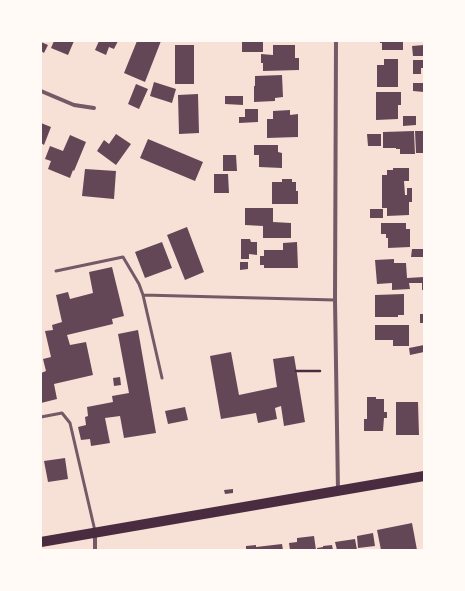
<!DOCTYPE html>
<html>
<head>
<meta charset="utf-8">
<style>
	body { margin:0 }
	#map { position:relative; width:465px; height:591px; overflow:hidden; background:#f7e1d7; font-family:"Times New Roman",serif }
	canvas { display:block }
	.frame { position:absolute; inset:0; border:42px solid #fffaf5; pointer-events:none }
</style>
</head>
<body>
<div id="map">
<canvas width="465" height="591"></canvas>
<div class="frame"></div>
</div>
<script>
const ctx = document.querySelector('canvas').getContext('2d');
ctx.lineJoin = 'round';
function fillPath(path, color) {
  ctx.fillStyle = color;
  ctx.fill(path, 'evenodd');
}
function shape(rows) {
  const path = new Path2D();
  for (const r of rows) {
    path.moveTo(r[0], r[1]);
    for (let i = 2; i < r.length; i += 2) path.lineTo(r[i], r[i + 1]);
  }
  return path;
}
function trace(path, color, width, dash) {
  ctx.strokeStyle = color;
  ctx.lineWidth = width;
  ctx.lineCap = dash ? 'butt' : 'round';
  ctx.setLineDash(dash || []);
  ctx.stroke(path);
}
const building = shape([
	[54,41,74,41,68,55,51,48],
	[99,41,118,41,114,49,109,47,106,55,95,50],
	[137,41,161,41,145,82,124,73],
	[242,41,263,41,263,52,242,52],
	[380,41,403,41,403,50,382,50,382,43,380,43],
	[41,42,48,45,44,53,41,51],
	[175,45,194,45,194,84,175,84],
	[273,45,295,45,295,58,299,58,299,70,263,71,263,63,261,63,261,54,273,55],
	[424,45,424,56,413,56,412,46],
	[384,59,398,59,398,87,377,87,377,65,384,65],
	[413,60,423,60,423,68,421,68,421,74,413,74],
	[282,75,283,97,275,98,275,101,254,102,254,86,255,86,255,76],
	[154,82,176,89,172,103,150,96],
	[413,83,424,83,424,92,413,91],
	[136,84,148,89,139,109,128,104],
	[376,92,401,92,401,105,398,105,398,119,376,120],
	[198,94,199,133,179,134,178,95],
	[225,96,243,96,243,105,225,104],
	[245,109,258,109,258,122,239,123,239,117,245,117],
	[290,110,290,115,298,114,298,137,267,138,267,119,273,119,273,111],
	[403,116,416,116,416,125,403,126],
	[41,123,51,127,44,145,41,143],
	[414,131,415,154,400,154,400,149,396,149,396,148,383,148,383,132],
	[415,131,424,131,424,153,416,153],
	[116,134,131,144,116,165,97,151,104,140,109,144],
	[367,134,381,134,381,146,368,146],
	[70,135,86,142,74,171,73,170,70,178,48,169,51,161,45,159,50,146,63,151],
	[148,139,203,162,195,181,140,158],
	[254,145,278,145,278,152,282,153,282,168,259,167,259,155,254,155],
	[223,155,236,155,237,171,223,171],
	[393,168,409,168,409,181,404,181,405,195,407,195,407,188,412,188,412,202,409,202,409,215,387,216,387,208,382,208,382,175,387,175,387,170,393,170],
	[85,169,116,171,114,199,82,196],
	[214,174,228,174,229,193,214,193],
	[282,179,292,179,292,182,296,182,296,191,298,191,298,204,272,204,272,182,282,182],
	[245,208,273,208,273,222,291,223,291,238,263,238,263,226,245,225],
	[370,209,383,209,383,218,370,218],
	[381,223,406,223,406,229,410,229,410,247,388,248,388,238,386,238,386,234,381,234],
	[187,227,204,272,185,280,167,235],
	[241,239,250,239,251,242,257,242,257,255,249,254,249,259,241,259],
	[162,242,172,268,145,278,135,252],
	[297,242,298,268,264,268,264,265,260,265,260,256,264,256,264,250,283,250,283,243],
	[412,249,424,249,424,257,411,257],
	[394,259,394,263,406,263,407,278,424,277,424,290,422,290,422,283,409,283,410,289,392,290,392,283,377,284,375,260],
	[240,262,248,262,248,269,240,270],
	[112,267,124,316,112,319,113,324,67,335,70,345,86,342,93,375,54,384,57,399,41,403,41,373,46,371,43,359,51,357,45,331,53,330,52,325,62,322,56,295,68,292,70,299,93,293,89,272],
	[404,294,404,315,398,315,398,317,375,317,375,295],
	[420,314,424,314,424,323,420,323],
	[375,325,409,325,409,346,393,346,393,340,375,340],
	[138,330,156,433,124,438,120,416,105,418,110,443,91,446,90,439,81,440,78,427,86,425,85,417,88,416,87,407,113,402,112,396,129,393,118,334],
	[424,345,424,352,410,355,409,348],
	[231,352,239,395,277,387,273,359,294,356,305,422,284,426,281,406,275,408,277,419,258,423,256,413,221,419,210,356],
	[120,377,121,385,114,386,113,378],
	[367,397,376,397,376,399,384,399,384,412,387,412,387,418,384,418,383,431,364,431,364,419,367,419],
	[396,402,418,402,419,435,396,435],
	[185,407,188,420,168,424,165,411],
	[65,458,68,479,48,482,44,461],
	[233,489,233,493,225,494,224,490],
	[412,523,417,550,381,550,377,530],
	[373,533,375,546,358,548,357,536],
	[314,536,316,550,290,550,289,543,297,542,297,538],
	[355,539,357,550,337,550,335,542],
	[282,544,283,550,246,550,246,546,256,545,256,547],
	[332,545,333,550,317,550,317,548,323,547,323,546]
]);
const path = shape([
	[296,371,320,371]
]);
const service = shape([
	[56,271,123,257,139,284,143,295,162,378],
	[143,295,335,300],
	[41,417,62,413,70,423,95,531]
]);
const minor = shape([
	[336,41,335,300,338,491],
	[41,91,74,105,94,108],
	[95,533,95,550]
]);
const primary = shape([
	[41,542,424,476]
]);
fillPath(building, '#644757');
trace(path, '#4a2c40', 2.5);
trace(service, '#755966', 3);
trace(minor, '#755966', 4);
trace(primary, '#4a2c40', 10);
</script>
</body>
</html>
